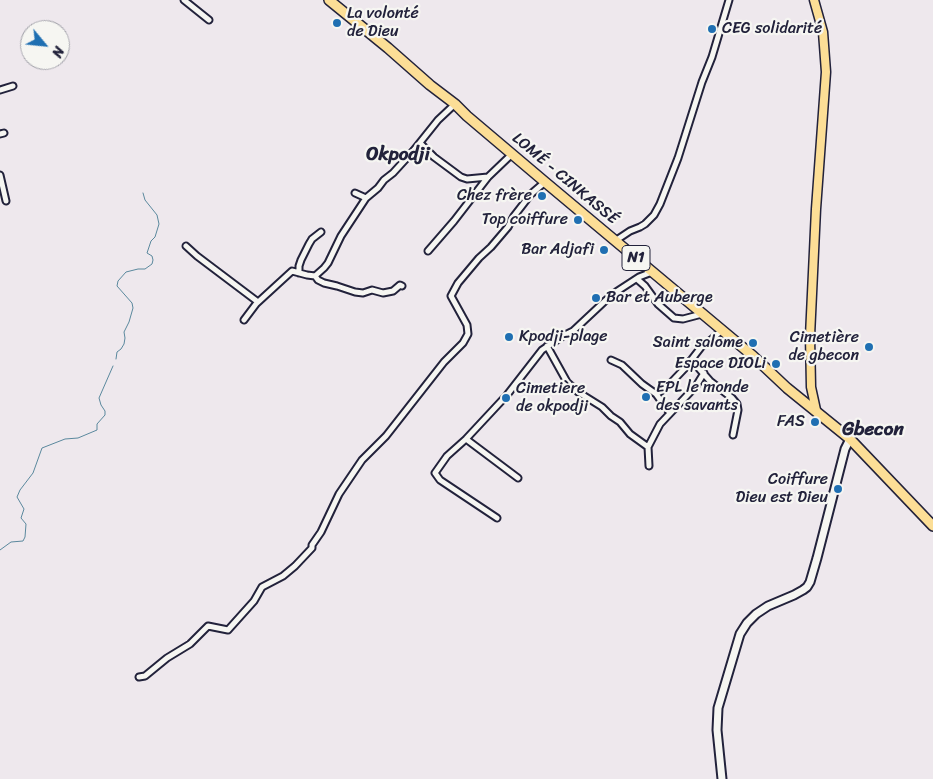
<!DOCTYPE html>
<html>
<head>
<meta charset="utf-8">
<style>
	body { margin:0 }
	#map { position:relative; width:933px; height:779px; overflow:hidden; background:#eee8ed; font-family:Sriracha,sans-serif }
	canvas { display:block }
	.north { position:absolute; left:20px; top:20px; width:50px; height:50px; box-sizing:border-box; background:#f6f6f2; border:1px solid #a1a1a9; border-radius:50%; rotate:118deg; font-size:14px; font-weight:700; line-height:20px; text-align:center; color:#22223b }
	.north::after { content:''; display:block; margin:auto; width:18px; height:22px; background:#1f6fb2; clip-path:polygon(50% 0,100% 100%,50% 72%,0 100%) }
</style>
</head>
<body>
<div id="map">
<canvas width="933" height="779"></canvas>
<div class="north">N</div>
</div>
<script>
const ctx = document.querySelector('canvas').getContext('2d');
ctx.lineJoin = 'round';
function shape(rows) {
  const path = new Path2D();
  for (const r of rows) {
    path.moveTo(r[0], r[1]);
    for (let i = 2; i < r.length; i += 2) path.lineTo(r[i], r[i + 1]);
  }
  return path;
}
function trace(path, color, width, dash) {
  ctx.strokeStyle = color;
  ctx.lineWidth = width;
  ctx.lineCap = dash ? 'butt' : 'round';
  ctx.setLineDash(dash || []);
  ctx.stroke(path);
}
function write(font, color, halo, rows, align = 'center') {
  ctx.font = font + ' Sriracha,sans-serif';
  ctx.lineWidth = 4.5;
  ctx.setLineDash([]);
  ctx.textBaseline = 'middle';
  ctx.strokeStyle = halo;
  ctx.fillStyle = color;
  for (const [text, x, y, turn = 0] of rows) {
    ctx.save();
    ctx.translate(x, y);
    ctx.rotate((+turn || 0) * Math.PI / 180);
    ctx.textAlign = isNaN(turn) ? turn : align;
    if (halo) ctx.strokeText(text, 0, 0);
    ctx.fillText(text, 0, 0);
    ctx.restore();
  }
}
const stream = shape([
	[116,359,117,352,121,349,124,344,125,338,124,332,129,322,133,308,132,303,117,286,118,281,126,272,138,269,145,269,152,264,153,260,152,256,147,253,151,241,155,237,159,224,157,215,145,200,143,193],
	[0,550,11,542,23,541,25,537,26,524,21,518,24,509,17,497,20,490,33,473,42,448,65,439,78,438,97,430,97,424,105,415,105,411,101,405,99,398,113,366]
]);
const street = shape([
	[184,0,209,20],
	[0,90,13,86],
	[0,134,4,133],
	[420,143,434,157,461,177,467,179,488,177],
	[0,175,6,201],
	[355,193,366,198],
	[615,241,630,231,640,227,645,224,654,215,660,204,678,158,702,82,712,57,729,0],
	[186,246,197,256,258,302],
	[428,251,454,221,488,177,512,154],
	[299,273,299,266,301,260,309,244,312,239,321,232],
	[315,276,324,268,328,263,341,236,366,198,378,188,384,180,393,173,414,150,438,120,455,104],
	[637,279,645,286,658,304,674,318,683,319,702,314],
	[244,320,256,304,292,271,307,275,315,276,318,280,324,283,337,286,355,292,363,293,372,290,383,293,393,291,400,285,402,286],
	[547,346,567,382,578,392,602,407,611,416,620,422,630,434,648,447],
	[611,360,622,365,642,384,656,394,670,413],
	[690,361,696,365,710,381,732,398,737,404,738,410,733,435],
	[656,394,666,388,685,368,702,346,711,340,722,330],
	[466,439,518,478],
	[649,466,648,447,660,424,696,386,704,373],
	[497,518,440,480,435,473,447,456,466,439,507,395,542,350,563,336,573,331,605,301,616,292,639,277,652,272],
	[139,677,145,676,167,658,190,644,208,626,228,630,254,601,262,587,283,576,295,566,312,548,312,545,321,532,339,494,362,460,386,436,444,362,463,343,468,334,467,325,451,296,458,283,479,258,491,247,508,227,514,216,531,194,545,182]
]);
const secondary = shape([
	[722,779,717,730,718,708,740,634,747,623,756,614,768,606,794,595,803,590,807,587,810,582,817,558,845,449,850,439]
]);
const primary = shape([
	[814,0,823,32,826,72,816,209,810,336,811,387,816,410]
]);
const highway = shape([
	[329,0,388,48,430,85,455,104,467,116,545,182,753,356,787,388,850,439,933,526]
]);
const markers = [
	[337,23,5,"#1f6fb2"],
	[712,29,5,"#1f6fb2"],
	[542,196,5,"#1f6fb2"],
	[578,220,5,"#1f6fb2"],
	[604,250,5,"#1f6fb2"],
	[596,298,5,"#1f6fb2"],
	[509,337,5,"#1f6fb2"],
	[753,343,5,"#1f6fb2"],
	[869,347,5,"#1f6fb2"],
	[776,364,5,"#1f6fb2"],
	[646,397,5,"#1f6fb2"],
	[506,398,5,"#1f6fb2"],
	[815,422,5,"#1f6fb2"],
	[838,489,5,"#1f6fb2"]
];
const shields = [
	[636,258,28]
];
const shieldNames = [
	["N1",636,258]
];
const poiNames = [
	["La volonté",347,14,"left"],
	["de Dieu",347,32,"left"],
	["CEG solidarité",722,29,"left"],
	["Chez frère",532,196],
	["Top coiffure",568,220],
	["Bar Adjafi",594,250],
	["Bar et Auberge",606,298,"left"],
	["Kpodji-plage",519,337,"left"],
	["Cimetière",859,338],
	["de gbecon",859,356],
	["Saint salome",743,343],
	["Espace DIOLi",766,364],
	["EPL le monde",656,388,"left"],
	["des savants",656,406,"left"],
	["Cimetière",516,389,"left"],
	["de okpodji",516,407,"left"],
	["FAS",805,422],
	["Coiffure",828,480],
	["Dieu est Dieu",828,498]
];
const streetNames = [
	["LOMÉ - CINKASSÉ",565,179,40]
];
const quarterNames = [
	["Okpodji",398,155],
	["Gbecon",873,430]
];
trace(stream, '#5a889d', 1);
trace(street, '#22223b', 9);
trace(secondary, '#22223b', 11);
trace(primary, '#22223b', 11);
trace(highway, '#22223b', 12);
trace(street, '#f6f6f2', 5);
trace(secondary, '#f6f6f2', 7);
trace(primary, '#fcde96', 8);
trace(highway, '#fcde96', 9);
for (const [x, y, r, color] of markers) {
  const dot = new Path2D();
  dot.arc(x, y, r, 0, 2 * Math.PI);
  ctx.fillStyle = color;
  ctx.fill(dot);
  trace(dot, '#f6f6f2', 2);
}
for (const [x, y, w] of shields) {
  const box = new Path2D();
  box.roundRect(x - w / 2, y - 12.5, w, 25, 4);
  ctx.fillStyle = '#f6f6f2';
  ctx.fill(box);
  trace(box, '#22223b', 1);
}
write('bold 15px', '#22223b', null, shieldNames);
write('16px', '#22223b', '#f6f6f2', poiNames, 'right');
write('16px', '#22223b', '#f6f6f2', streetNames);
write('bold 19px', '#22223b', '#f6f6f2', quarterNames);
</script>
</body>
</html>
